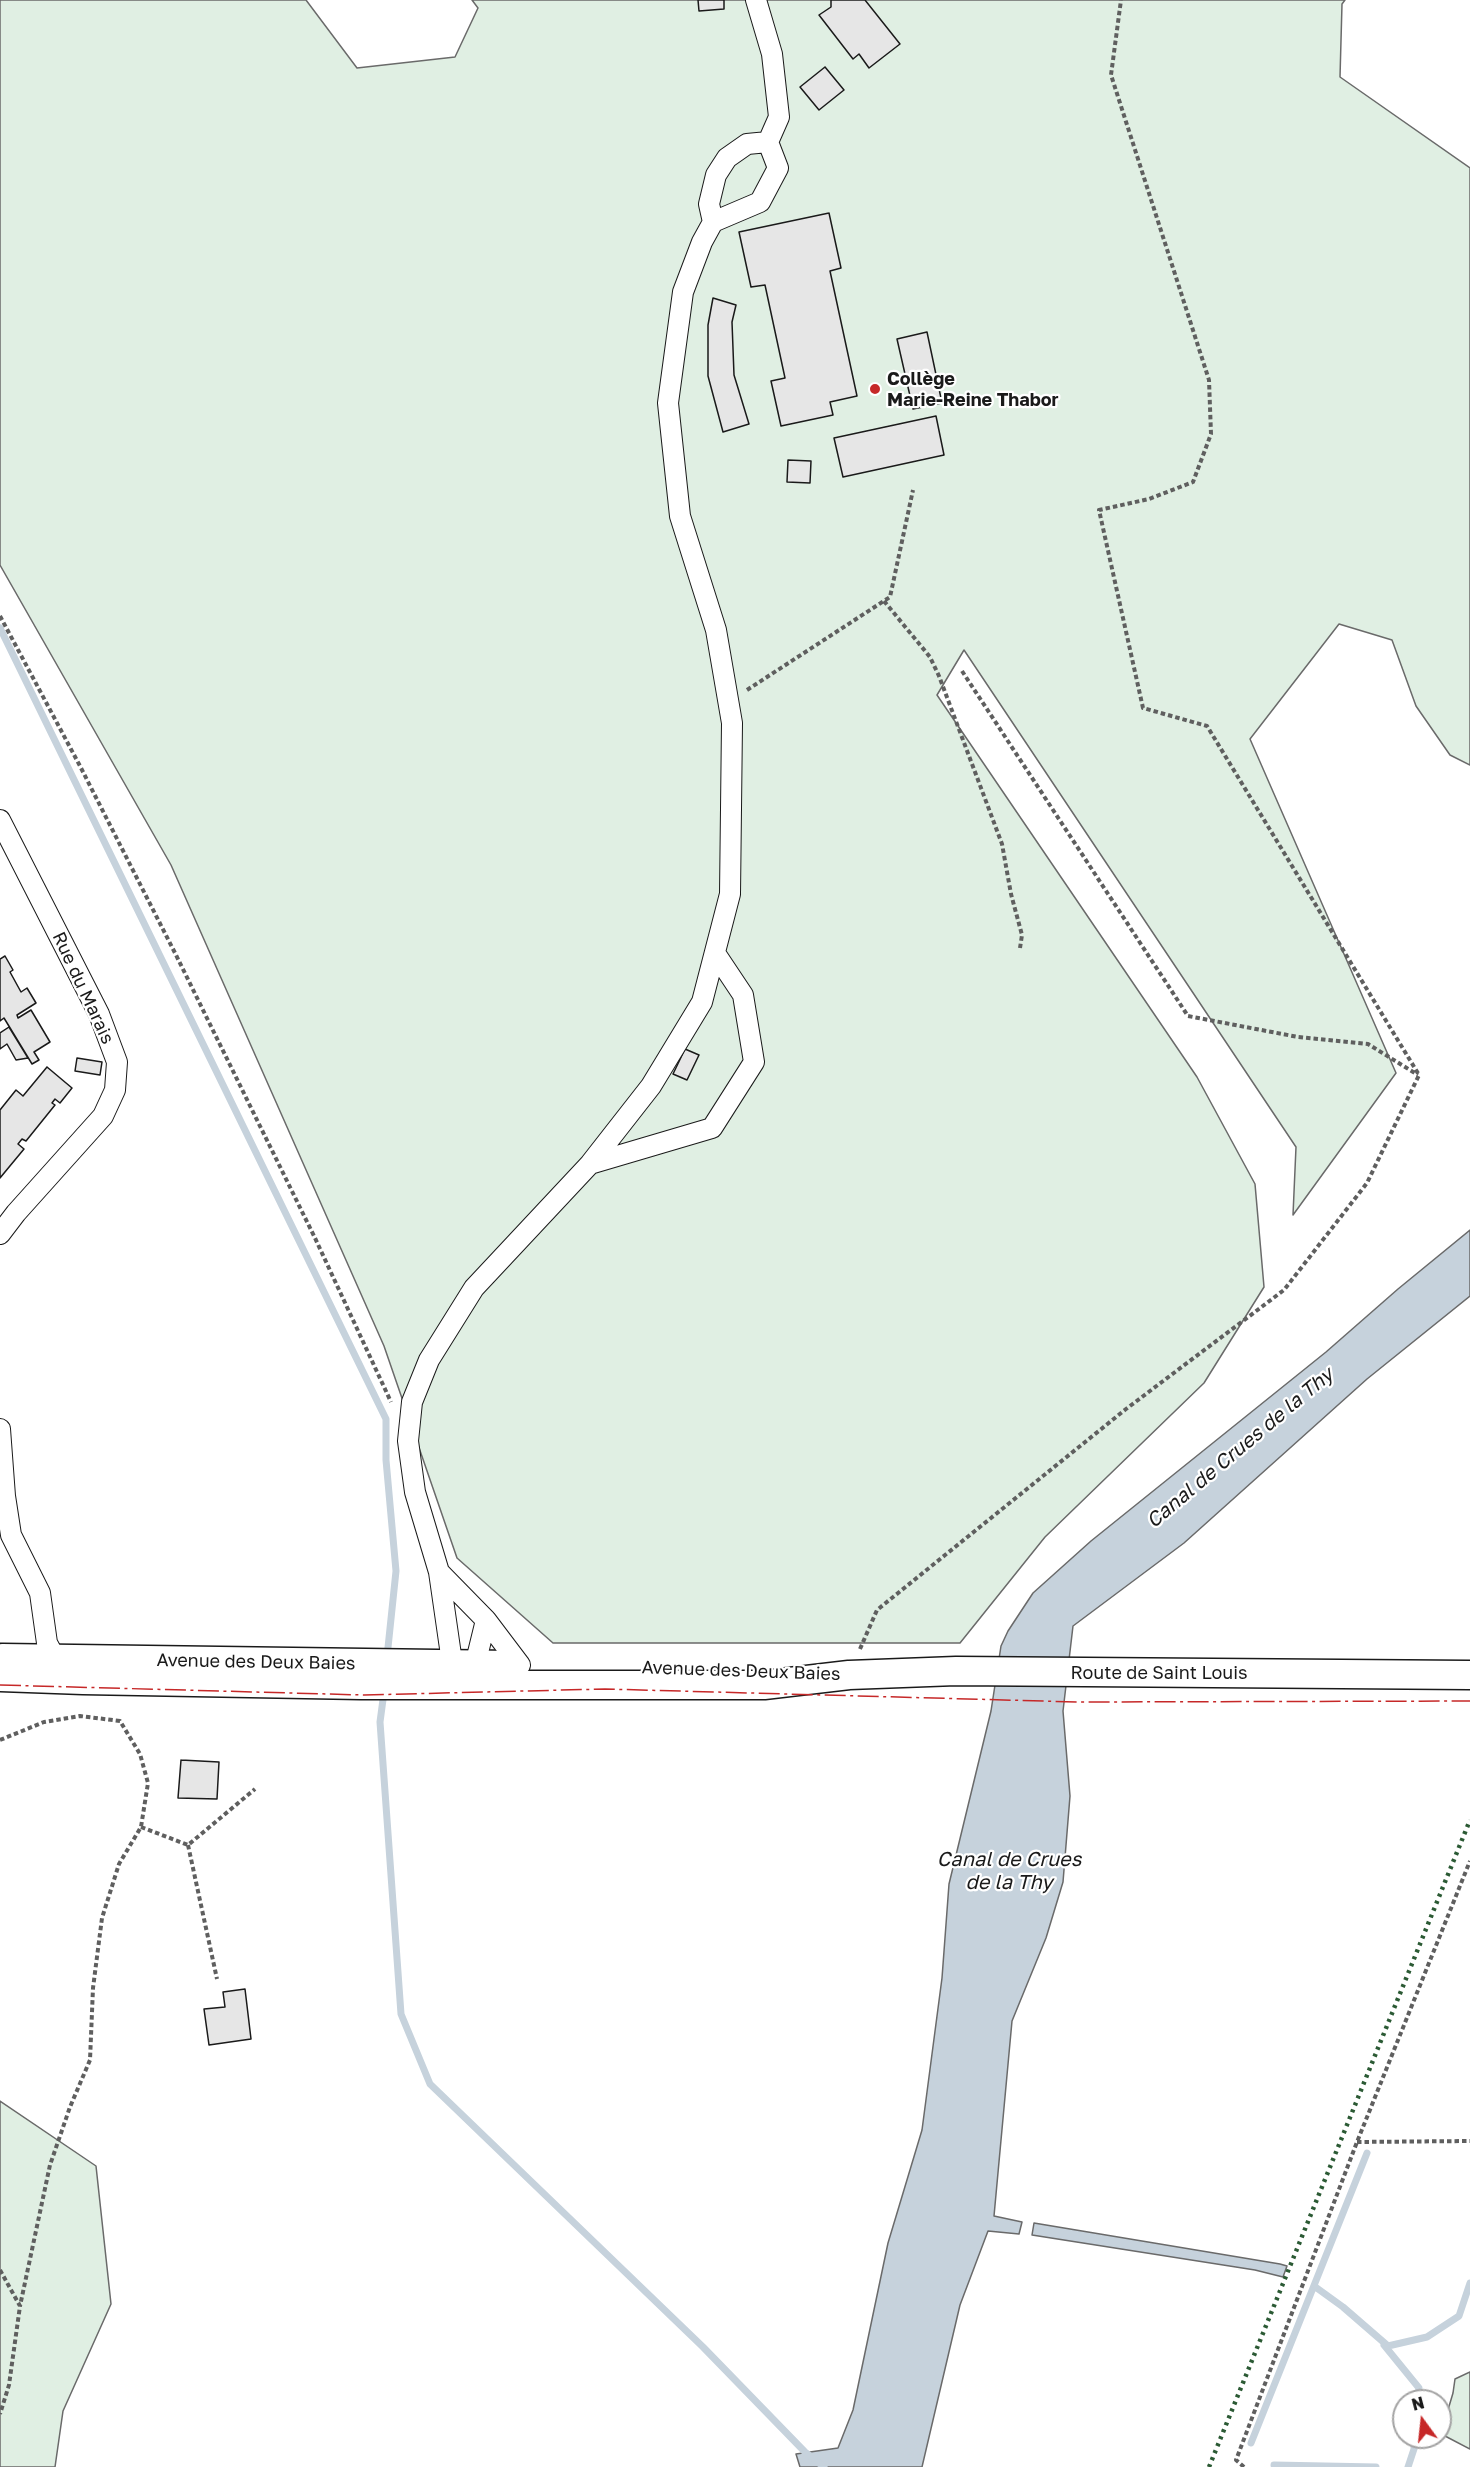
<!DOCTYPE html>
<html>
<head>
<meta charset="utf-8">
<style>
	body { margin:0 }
	#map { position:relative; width:1470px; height:2467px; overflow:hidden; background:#fff; font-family:"Golos Text",sans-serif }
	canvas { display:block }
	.north { position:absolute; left:1392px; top:2389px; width:60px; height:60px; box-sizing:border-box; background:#fff; border:2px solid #a3a3a3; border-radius:50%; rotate:345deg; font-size:16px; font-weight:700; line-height:24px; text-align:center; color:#1a1a1a }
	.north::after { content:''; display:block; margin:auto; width:21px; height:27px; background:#c62828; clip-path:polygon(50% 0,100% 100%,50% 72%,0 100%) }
</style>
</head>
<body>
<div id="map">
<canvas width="1470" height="2467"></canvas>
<div class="north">N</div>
</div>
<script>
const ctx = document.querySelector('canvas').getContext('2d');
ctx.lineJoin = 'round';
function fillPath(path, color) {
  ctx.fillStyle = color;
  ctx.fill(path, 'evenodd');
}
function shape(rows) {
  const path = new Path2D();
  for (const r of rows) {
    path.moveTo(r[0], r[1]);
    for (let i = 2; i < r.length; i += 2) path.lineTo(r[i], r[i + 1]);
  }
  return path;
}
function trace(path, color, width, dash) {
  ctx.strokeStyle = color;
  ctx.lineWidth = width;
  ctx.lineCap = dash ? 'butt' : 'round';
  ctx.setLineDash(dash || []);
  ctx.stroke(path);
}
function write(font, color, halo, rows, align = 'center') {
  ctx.font = font + ' "Golos Text",sans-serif';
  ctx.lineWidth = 4.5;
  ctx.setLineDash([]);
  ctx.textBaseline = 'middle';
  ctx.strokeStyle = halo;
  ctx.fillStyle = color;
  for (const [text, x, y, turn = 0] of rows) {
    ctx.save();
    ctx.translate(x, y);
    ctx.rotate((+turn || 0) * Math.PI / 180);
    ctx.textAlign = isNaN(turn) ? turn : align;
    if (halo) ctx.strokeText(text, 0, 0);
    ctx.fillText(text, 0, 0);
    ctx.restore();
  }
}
const green = shape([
	[0,0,306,0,357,68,455,57,478,8,472,0,1345,0,1342,4,1340,77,1470,168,1470,765,1450,755,1416,706,1392,640,1339,624,1250,739,1396,1073,1293,1215,1296,1147,964,650,937,695,1197,1077,1255,1184,1264,1287,1204,1383,1045,1537,960,1643,553,1643,457,1558,384,1346,171,865,0,565,0,0],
	[0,2101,96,2166,111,2304,63,2411,55,2467,0,2467,0,2101],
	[1470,2372,1470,2449,1445,2436,1442,2430,1453,2393,1455,2379,1470,2372]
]);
const water = shape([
	[1470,1230,1470,1296,1367,1379,1184,1543,1073,1626,1063,1711,1070,1796,1063,1882,1046,1938,1012,2021,994,2216,1022,2222,1019,2234,988,2231,960,2305,922,2467,800,2467,796,2454,838,2448,853,2410,888,2243,922,2130,942,1978,949,1884,991,1711,1001,1646,1008,1631,1033,1593,1091,1541,1326,1352,1398,1289,1470,1230],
	[1034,2223,1280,2264,1287,2266,1283,2277,1255,2270,1032,2235,1034,2223]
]);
const stream = shape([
	[0,628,386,1419,386,1460,396,1571,387,1657],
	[384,1692,380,1722,401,2014,430,2084,703,2347,805,2452,824,2467],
	[1314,2286,1343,2307,1388,2346,1427,2337,1459,2316,1470,2283],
	[1384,2345,1419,2388,1417,2401],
	[1251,2443,1367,2153],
	[1274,2465,1376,2467],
	[1408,2467,1414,2449,1414,2437]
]);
const building = shape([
	[698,0,724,0,724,9,699,11,698,0],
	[831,0,865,0,900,44,869,68,859,54,853,59,819,15,831,7,831,0],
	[825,67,844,90,819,110,800,87,825,67],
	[829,213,841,268,830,271,857,396,830,402,833,415,781,426,771,381,785,378,765,285,751,287,739,232,829,213],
	[713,298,736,305,732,322,734,375,749,424,723,432,708,376,708,325,713,298],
	[927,332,942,403,913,409,897,339,927,332],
	[936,416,944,455,843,477,834,438,936,416],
	[788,460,811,461,810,483,787,482,788,460],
	[5,956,13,970,10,972,21,992,27,988,36,1003,17,1015,18,1018,31,1010,50,1042,34,1052,39,1060,32,1064,4,1018,0,1021,0,959,5,956],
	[9,1027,28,1058,16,1060,7,1044,0,1049,0,1033,9,1027],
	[685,1049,699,1055,687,1080,673,1074,685,1049],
	[77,1058,102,1062,100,1075,75,1071,77,1058],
	[47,1067,72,1088,60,1103,55,1099,52,1103,55,1105,26,1141,22,1139,18,1144,24,1149,0,1178,0,1110,16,1090,23,1096,47,1067],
	[181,1760,219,1762,217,1799,178,1798,181,1760],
	[245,1989,251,2039,209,2045,204,2009,225,2007,223,1992,245,1989]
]);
const path = shape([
	[884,601,930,657,939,676,1002,844,1011,894,1022,935,1020,948],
	[0,616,80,766,175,953,315,1238,391,1402],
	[962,671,1188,1016,1298,1037,1368,1044,1418,1075],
	[747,690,890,597,913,490],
	[860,1649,877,1610,1126,1409,1284,1290,1367,1183,1419,1075,1207,726,1143,708,1099,510,1149,499,1193,482,1211,434,1209,380,1111,75,1121,0],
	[0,1740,44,1722,80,1716,120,1721,140,1754,148,1783,141,1827,119,1864,102,1918,93,1988,90,2060,70,2107,50,2165,20,2306],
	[141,1827,188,1845,255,1789],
	[188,1845,217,1979],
	[1357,2142,1470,2141],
	[0,2270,20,2306,9,2385,0,2414],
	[1244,2467,1236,2460,1357,2142,1470,1861]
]);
const street = shape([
	[756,0,772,54,779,117,768,142],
	[0,820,99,1014,117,1062,115,1090,103,1116,16,1213,0,1234],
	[590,1164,712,1128,754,1062,743,995,715,953],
	[0,1429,5,1496,11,1535,40,1593,47,1643,55,1658],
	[439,1572,486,1620,475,1665,467,1674],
	[486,1620,520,1665],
	[454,1676,439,1572,415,1492,408,1441,412,1402,429,1360,474,1288,590,1164,651,1086,702,1002,730,894,732,723,716,630,680,516,668,403,683,292,702,242,713,222,760,202,778,168,768,142,747,144,727,158,716,175,709,204,713,222]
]);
const secondary = shape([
	[2,1658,511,1665],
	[0,1677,83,1680,361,1685,764,1685,849,1675,956,1671,1470,1675]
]);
const hedge = shape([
	[1209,2467,1470,1820]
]);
const power = shape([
	[0,1685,364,1695,605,1689,1078,1702,1470,1701]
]);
const markers = [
	[875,389,6,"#c62828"]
];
const poiNames = [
	["Collège",887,379],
	["Marie-Reine Thabor",887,400]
];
const streetNames = [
	["Rue du Marais",83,988,65],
	["Avenue des Deux Baies",256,1662,1],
	["Avenue des Deux Baies",741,1671,2],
	["Route de Saint Louis",1159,1673]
];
const waterNames = [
	["Canal de Crues de la Thy",1240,1448,-40],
	["Canal de Crues",1009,1860],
	["de la Thy",1009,1883]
];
fillPath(green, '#e0efe3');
trace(green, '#6a6a6a', 1.5);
fillPath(water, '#c6d2dc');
trace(water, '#6a6a6a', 1.5);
trace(stream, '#c6d2dc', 7);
fillPath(building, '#e6e6e6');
trace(building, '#1a1a1a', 1.5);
trace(street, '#1a1a1a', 22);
trace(secondary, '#1a1a1a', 31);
trace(path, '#5f5f5f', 4, [4.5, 3]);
trace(street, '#fff', 20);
trace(secondary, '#fff', 28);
trace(hedge, '#2b5a34', 4.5, [3, 4.5]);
trace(power, '#c62828', 1.5, [21, 4.5, 3, 4.5]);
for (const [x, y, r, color] of markers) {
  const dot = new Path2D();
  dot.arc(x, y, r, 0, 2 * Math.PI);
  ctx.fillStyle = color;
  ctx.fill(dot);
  trace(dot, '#fff', 2);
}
write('bold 18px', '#1a1a1a', '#fff', poiNames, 'left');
write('18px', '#1a1a1a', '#fff', streetNames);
write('italic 20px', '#1a1a1a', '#fff', waterNames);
</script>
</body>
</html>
